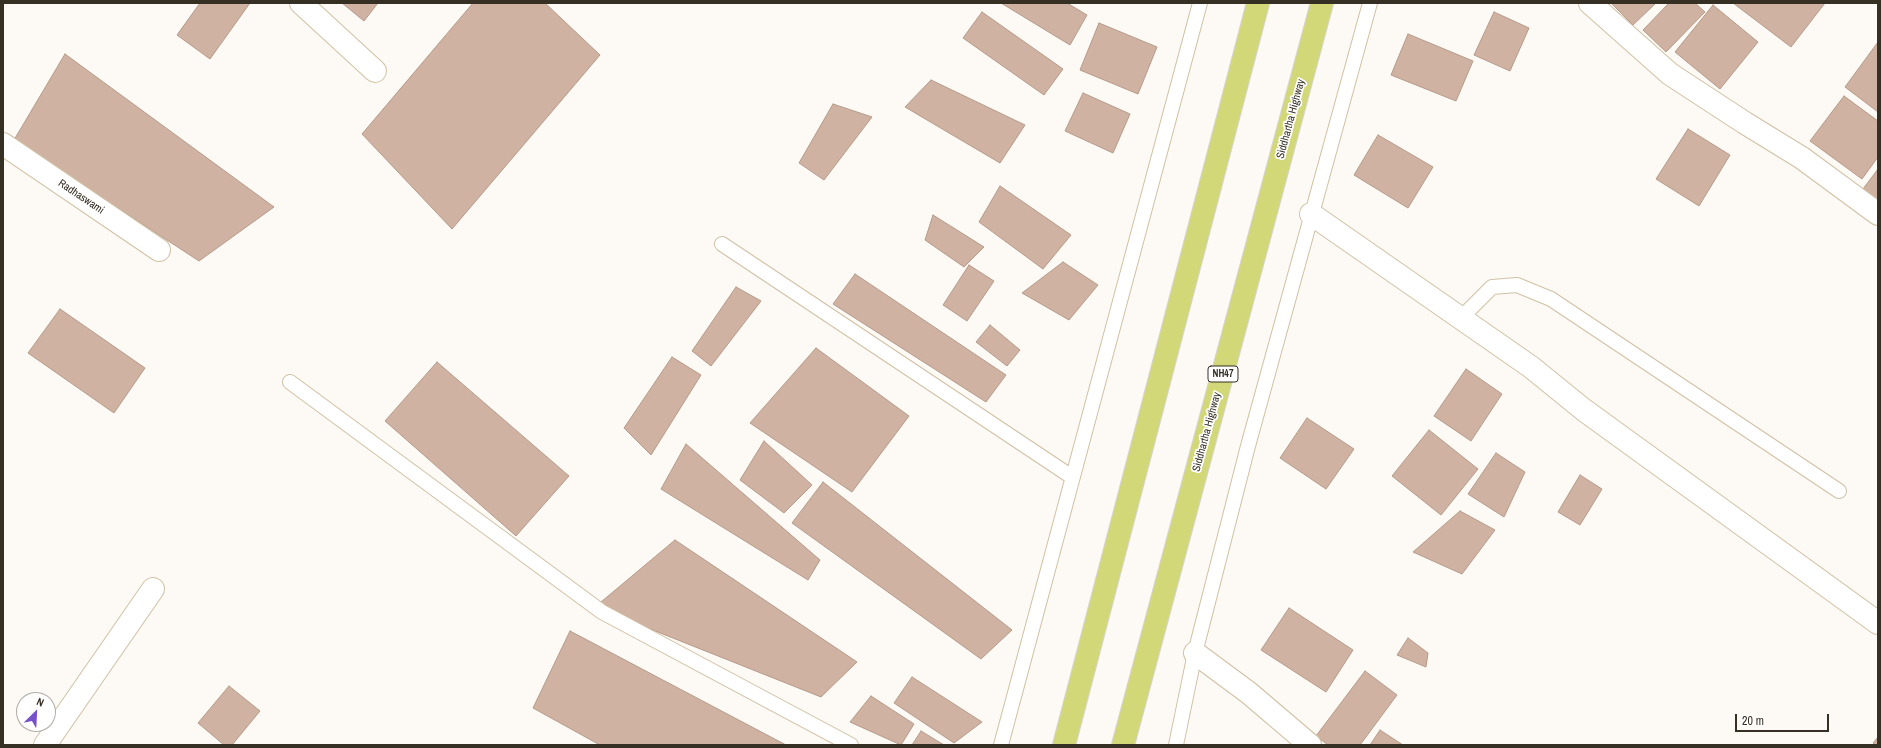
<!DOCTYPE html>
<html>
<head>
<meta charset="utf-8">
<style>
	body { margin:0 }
	#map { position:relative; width:1881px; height:748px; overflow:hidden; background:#fdf9f4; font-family:"Archivo Narrow",sans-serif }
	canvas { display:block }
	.frame { position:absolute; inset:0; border:4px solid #352f24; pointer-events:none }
	.north { position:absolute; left:16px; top:692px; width:40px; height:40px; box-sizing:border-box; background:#fff; border:1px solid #aeaca7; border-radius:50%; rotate:24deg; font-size:11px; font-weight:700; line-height:16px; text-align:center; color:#352f24 }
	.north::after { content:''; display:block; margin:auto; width:14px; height:18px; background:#7550c9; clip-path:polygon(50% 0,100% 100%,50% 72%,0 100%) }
	.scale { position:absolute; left:1735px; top:714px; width:94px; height:18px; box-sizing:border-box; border:2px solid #352f24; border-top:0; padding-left:5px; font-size:12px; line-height:14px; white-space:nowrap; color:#352f24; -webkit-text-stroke:3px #fff; paint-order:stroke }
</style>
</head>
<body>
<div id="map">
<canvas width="1881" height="748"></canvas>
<div class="frame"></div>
<div class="north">N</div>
<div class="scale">20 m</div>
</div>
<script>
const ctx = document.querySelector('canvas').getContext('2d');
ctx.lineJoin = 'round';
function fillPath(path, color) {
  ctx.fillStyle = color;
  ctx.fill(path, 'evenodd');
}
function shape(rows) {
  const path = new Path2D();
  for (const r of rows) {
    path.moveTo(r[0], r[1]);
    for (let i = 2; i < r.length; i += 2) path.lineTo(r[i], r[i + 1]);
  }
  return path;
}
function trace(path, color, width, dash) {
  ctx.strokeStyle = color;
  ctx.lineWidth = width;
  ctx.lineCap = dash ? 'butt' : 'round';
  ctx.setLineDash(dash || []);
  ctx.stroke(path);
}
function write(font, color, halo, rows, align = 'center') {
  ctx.font = font + ' "Archivo Narrow",sans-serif';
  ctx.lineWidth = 3.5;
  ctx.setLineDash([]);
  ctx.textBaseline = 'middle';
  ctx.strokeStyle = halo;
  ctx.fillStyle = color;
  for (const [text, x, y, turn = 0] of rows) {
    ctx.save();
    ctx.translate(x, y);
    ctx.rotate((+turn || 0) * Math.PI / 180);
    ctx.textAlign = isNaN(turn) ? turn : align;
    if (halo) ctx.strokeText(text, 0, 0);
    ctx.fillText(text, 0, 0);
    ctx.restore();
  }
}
const building = shape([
	[200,3,250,3,210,59,177,35,200,3],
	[342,3,378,3,364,21,342,3],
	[473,3,545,3,600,55,452,229,362,134,473,3],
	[1001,3,1067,3,1087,15,1070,45,1001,3],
	[1611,3,1656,3,1633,25,1611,3],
	[1669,3,1695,3,1705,12,1666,52,1643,30,1669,3],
	[1733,3,1825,3,1791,47,1733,3],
	[1713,5,1758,42,1720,89,1675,52,1713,5],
	[982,12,1063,69,1044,95,963,38,982,12],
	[1494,12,1529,28,1510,71,1474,55,1494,12],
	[1099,23,1157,47,1138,94,1080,70,1099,23],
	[1408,34,1473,61,1456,101,1391,75,1408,34],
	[1878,42,1878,112,1845,87,1878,42],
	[65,54,274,207,199,261,14,140,65,54],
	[931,80,1025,125,1000,163,905,107,931,80],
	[1083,93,1130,114,1113,153,1065,131,1083,93],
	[1844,96,1878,121,1878,157,1862,179,1810,141,1844,96],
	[833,104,872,117,824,180,799,163,833,104],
	[1688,129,1730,155,1699,206,1656,179,1688,129],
	[1378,135,1433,167,1408,208,1354,175,1378,135],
	[1878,169,1878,201,1863,189,1878,169],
	[1000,186,1071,235,1043,269,979,222,1000,186],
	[933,215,984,247,964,267,925,240,933,215],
	[1063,262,1098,285,1069,320,1022,293,1063,262],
	[969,265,994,281,967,321,943,305,969,265],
	[855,274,1006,375,986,402,833,304,855,274],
	[736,287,761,301,711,366,692,351,736,287],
	[60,309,145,368,114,413,28,353,60,309],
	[990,325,1020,350,1007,366,976,342,990,325],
	[816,348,909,416,852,492,750,423,816,348],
	[672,357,701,375,651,455,624,428,672,357],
	[437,362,569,476,516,536,385,421,437,362],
	[1466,369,1502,394,1471,441,1434,416,1466,369],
	[1307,418,1354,449,1326,489,1280,458,1307,418],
	[1429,430,1478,469,1441,515,1392,476,1429,430],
	[764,441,812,485,784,513,740,480,764,441],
	[686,444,820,560,808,580,661,489,686,444],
	[1496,453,1525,472,1504,517,1468,494,1496,453],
	[1580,475,1602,489,1580,525,1558,512,1580,475],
	[823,482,1012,630,981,659,792,523,823,482],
	[1460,511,1495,530,1462,574,1413,552,1460,511],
	[675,540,857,662,821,697,595,607,675,540],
	[1289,608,1353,650,1326,692,1261,650,1289,608],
	[570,631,786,745,600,745,533,708,570,631],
	[1408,638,1428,653,1426,667,1397,655,1408,638],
	[1365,671,1397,695,1360,745,1328,745,1316,736,1365,671],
	[912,677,982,722,954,743,894,703,912,677],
	[229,686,260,711,232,745,224,745,198,723,229,686],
	[871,696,914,724,901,745,850,722,871,696],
	[1380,730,1403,745,1370,745,1380,730],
	[921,731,944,745,912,745,921,731],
	[1878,737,1878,745,1876,745,1873,743,1878,737]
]);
const service = shape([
	[722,244,1072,477],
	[1461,318,1492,287,1517,285,1551,299,1839,491],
	[290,382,602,612,851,745],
	[1001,745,1200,3],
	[1176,745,1195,653,1248,446,1370,3]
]);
const minor = shape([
	[301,3,375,71],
	[1590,3,1670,74,1745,123,1802,158,1878,214],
	[3,144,159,250],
	[1311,214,1531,367,1584,410,1878,623],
	[1195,653,1249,693,1310,745],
	[45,745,153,589]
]);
const trunk = shape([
	[1064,745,1258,3],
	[1123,745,1322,3]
]);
const shields = [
	[1223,374,30]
];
const shieldNames = [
	["NH47",1223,374]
];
const streetNames = [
	["Siddhartha Highway",1291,119,-75],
	["Radhaswami",81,197,34],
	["Siddhartha Highway",1207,432,-75]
];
fillPath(building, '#cfb2a1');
trace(building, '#b69a89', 1);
trace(service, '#d0c1a5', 16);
trace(minor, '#d0c1a5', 24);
trace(trunk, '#d7d5d3', 24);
trace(service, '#fff', 14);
trace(minor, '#fff', 22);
trace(trunk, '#d2d778', 22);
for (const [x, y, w] of shields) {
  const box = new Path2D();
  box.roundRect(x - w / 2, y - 8, w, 16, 3);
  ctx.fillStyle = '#fff';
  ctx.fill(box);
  trace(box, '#352f24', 1);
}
write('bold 10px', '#352f24', null, shieldNames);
write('11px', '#352f24', '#fff', streetNames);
</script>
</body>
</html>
